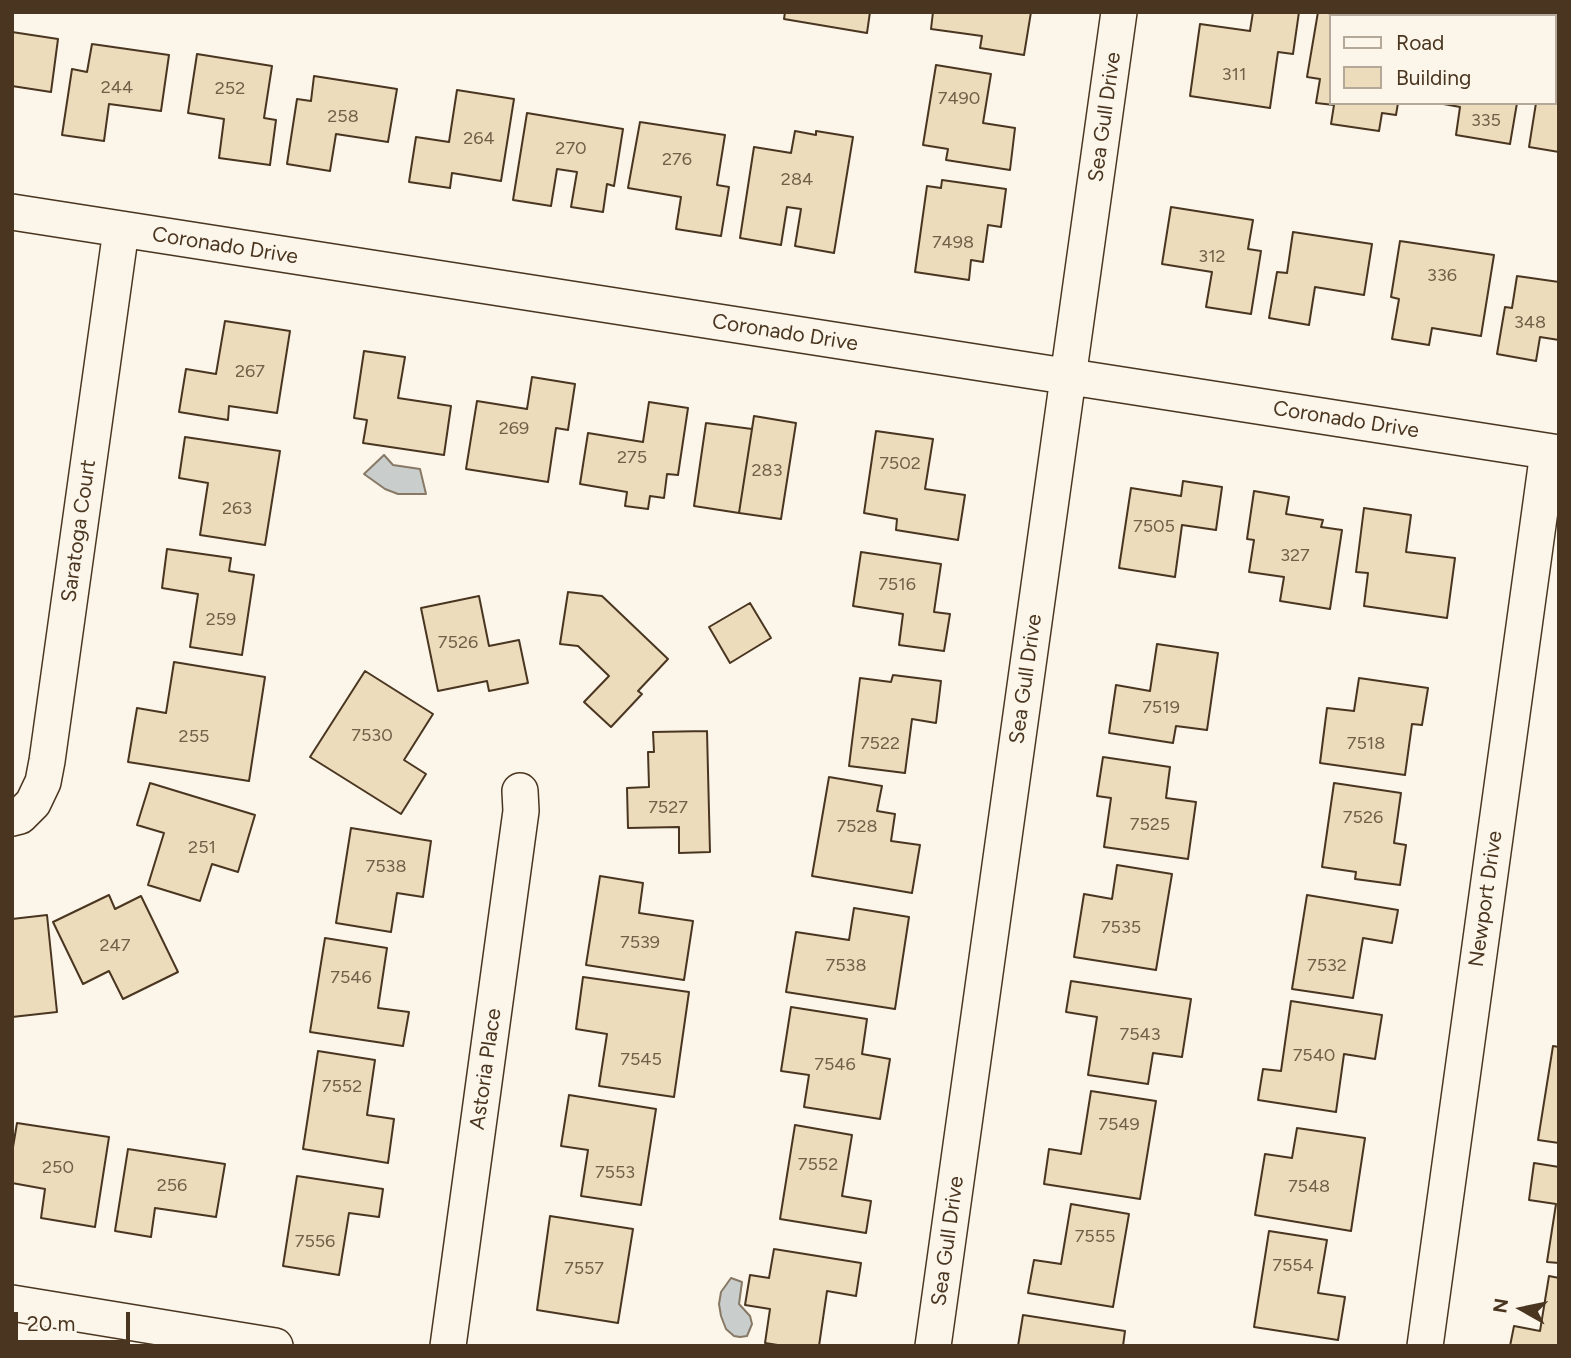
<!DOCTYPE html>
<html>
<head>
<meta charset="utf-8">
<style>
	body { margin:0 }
	#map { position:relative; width:1571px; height:1358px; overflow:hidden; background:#fbf6e9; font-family:Figtree,sans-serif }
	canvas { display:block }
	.frame { position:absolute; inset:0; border:14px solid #4a3520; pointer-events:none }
	.legend { position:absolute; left:1329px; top:14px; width:228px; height:91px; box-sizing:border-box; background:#fbf6e9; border:2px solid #b4a999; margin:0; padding:9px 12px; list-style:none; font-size:21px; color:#4a3520 }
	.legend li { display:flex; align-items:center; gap:14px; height:35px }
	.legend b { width:35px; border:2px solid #b4a999 }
	.north { position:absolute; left:1487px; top:1274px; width:70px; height:70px; -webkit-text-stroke:5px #fbf6e9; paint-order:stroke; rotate:279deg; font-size:19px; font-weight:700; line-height:28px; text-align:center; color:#4a3520 }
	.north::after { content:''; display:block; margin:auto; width:24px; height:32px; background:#4a3520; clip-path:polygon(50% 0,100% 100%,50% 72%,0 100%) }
	.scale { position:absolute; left:14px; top:1312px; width:116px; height:32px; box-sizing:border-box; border:4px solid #4a3520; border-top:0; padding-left:9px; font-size:21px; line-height:24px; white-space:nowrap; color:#4a3520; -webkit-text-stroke:5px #fbf6e9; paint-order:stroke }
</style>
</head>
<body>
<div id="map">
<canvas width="1571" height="1358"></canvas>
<div class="frame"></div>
<ul class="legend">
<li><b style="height:9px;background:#fbf6e9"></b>Road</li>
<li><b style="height:19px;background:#ecdcbc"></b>Building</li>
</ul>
<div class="north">N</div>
<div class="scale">20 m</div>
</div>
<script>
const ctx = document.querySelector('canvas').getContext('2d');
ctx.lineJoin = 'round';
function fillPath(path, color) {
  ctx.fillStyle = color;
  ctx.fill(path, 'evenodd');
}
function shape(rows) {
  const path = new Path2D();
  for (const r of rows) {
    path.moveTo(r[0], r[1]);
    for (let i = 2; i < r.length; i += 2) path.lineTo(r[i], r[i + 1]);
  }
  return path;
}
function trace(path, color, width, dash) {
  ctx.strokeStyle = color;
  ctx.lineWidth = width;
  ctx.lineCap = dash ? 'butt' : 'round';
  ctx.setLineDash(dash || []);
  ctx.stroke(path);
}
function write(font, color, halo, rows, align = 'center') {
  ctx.font = font + ' Figtree,sans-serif';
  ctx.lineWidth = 5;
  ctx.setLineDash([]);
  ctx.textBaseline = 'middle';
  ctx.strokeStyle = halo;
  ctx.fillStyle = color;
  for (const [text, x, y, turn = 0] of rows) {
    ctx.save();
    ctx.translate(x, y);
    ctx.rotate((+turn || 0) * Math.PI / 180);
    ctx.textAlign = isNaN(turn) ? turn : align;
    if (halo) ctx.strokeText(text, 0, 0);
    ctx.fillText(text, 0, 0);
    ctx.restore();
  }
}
const water = shape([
	[384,455,393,465,420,469,426,494,398,494,385,489,364,474,384,455],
	[731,1278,742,1282,739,1304,750,1316,752,1324,747,1336,740,1337,734,1336,726,1329,721,1316,719,1304,721,1292,731,1278]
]);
const building = shape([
	[785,12,870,12,867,33,784,19,785,12],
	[933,12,1031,12,1024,55,980,48,982,36,931,29,933,12],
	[1253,12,1299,12,1293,54,1278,52,1270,108,1190,96,1200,24,1250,31,1253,12],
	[1318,12,1355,16,1331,16,1331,103,1398,103,1396,115,1382,113,1379,131,1331,124,1334,105,1316,103,1320,79,1307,77,1318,12],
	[12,32,58,39,51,92,12,86,12,32],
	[92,44,169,55,161,111,109,104,104,141,62,135,72,69,87,72,92,44],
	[197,54,272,66,264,118,276,120,270,165,219,158,224,119,188,113,197,54],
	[936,65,991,74,983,123,1015,128,1010,170,946,160,948,149,923,145,936,65],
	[314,76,397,89,388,142,336,134,330,171,287,164,297,99,311,101,314,76],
	[1555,79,1559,80,1559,152,1529,147,1536,103,1555,103,1555,79],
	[457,90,514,99,501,181,452,173,450,188,409,182,416,137,449,142,457,90],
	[1438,103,1517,103,1510,144,1456,135,1460,107,1438,103],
	[527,113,623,129,614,186,607,184,603,212,571,207,577,172,557,169,551,206,513,200,527,113],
	[640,122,725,135,717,185,729,187,721,236,676,229,681,197,628,188,640,122],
	[795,131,816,135,816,131,853,137,834,253,795,246,801,209,787,207,781,245,740,238,754,147,791,153,795,131],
	[942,180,1006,189,1001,227,988,225,983,262,971,260,969,280,915,272,927,186,941,188,942,180],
	[1171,207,1253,220,1248,249,1261,251,1251,314,1206,307,1212,272,1162,264,1171,207],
	[1293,232,1372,244,1364,295,1315,287,1309,325,1269,318,1277,272,1287,273,1293,232],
	[1400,241,1494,255,1481,336,1432,328,1429,345,1392,339,1399,299,1391,297,1400,241],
	[1517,276,1559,282,1559,340,1540,337,1536,361,1497,354,1505,307,1512,308,1517,276],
	[225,321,290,331,277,413,229,406,228,420,179,412,186,369,216,374,225,321],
	[364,351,405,357,398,398,451,406,444,455,363,443,367,420,354,418,364,351],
	[532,377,575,384,568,430,556,428,548,482,466,469,477,401,527,409,532,377],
	[649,402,688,408,678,475,667,474,664,498,650,496,648,509,625,506,627,492,580,484,588,433,643,442,649,402],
	[754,416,796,423,781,519,739,513,754,416],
	[706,423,752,429,739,513,694,506,706,423],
	[876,431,933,439,925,489,965,495,958,540,896,530,897,519,864,513,876,431],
	[185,437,280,451,265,545,200,535,208,483,179,478,185,437],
	[1183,481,1222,487,1216,530,1182,525,1175,577,1119,568,1131,488,1181,496,1183,481],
	[1254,491,1289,497,1286,514,1323,520,1321,527,1342,530,1330,609,1280,601,1284,577,1249,572,1254,540,1247,539,1254,491],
	[1364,508,1411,515,1406,552,1455,558,1447,618,1364,606,1368,573,1356,572,1364,508],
	[167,549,231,558,229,571,254,575,242,655,190,647,198,594,162,588,167,549],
	[861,552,941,564,934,612,950,614,944,651,899,645,903,614,853,606,861,552],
	[568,592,602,596,668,659,638,691,642,694,611,727,584,702,609,676,578,646,560,644,568,592],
	[479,596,489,646,519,640,528,683,489,691,487,681,438,691,421,608,479,596],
	[750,603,771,638,730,663,709,627,750,603],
	[1157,644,1218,653,1207,730,1176,726,1173,743,1109,733,1116,685,1150,691,1157,644],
	[174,662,265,677,249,781,128,762,137,708,166,713,174,662],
	[365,671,433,714,404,760,426,774,401,814,310,757,365,671],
	[893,675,941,681,936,723,912,719,905,773,849,766,860,678,891,682,893,675],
	[1359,678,1428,688,1422,725,1412,724,1405,775,1320,763,1327,708,1354,711,1359,678],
	[707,731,710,852,679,853,679,827,628,828,627,788,649,787,648,752,654,752,653,732,707,731],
	[1103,757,1170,767,1166,798,1196,802,1188,859,1104,847,1111,798,1097,796,1103,757],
	[829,777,882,786,877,811,895,814,891,841,920,845,912,893,812,876,829,777],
	[150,783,255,815,238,872,212,864,200,901,148,885,164,833,137,825,150,783],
	[1334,783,1401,793,1394,843,1406,845,1400,885,1355,879,1356,872,1322,867,1334,783],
	[351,828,431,841,423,897,397,893,391,932,336,923,351,828],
	[1117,865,1172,874,1156,970,1074,957,1084,894,1112,899,1117,865],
	[600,876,643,883,639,913,693,921,684,980,586,965,600,876],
	[109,895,115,909,141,896,178,972,123,999,109,971,83,984,53,922,109,895],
	[1307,895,1398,910,1392,943,1363,938,1353,998,1292,989,1307,895],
	[854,908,909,917,895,1009,786,992,796,932,849,940,854,908],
	[47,915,57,1012,12,1017,12,919,47,915],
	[325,938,387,948,378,1008,409,1012,403,1046,310,1032,325,938],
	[583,977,689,992,674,1097,599,1086,607,1034,576,1029,583,977],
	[1071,981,1191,999,1182,1057,1153,1053,1148,1084,1088,1075,1097,1017,1066,1012,1071,981],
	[1291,1001,1382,1015,1375,1059,1344,1054,1336,1112,1258,1100,1263,1069,1281,1071,1291,1001],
	[791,1007,867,1019,862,1054,890,1059,880,1119,804,1107,809,1075,781,1071,791,1007],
	[1553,1046,1559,1047,1559,1143,1538,1140,1553,1046],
	[318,1051,375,1060,367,1115,394,1119,388,1163,303,1149,318,1051],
	[1091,1091,1156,1101,1140,1199,1044,1184,1049,1149,1081,1154,1091,1091],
	[569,1095,656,1109,641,1205,581,1196,588,1150,561,1146,569,1095],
	[17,1123,109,1137,95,1227,41,1218,45,1189,12,1183,12,1153,17,1123],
	[795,1125,852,1135,842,1196,871,1201,866,1233,780,1219,795,1125],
	[1297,1128,1365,1138,1351,1231,1255,1215,1265,1154,1292,1158,1297,1128],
	[128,1149,225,1164,216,1217,155,1208,151,1237,115,1231,128,1149],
	[1534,1163,1559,1167,1559,1263,1547,1262,1556,1204,1529,1200,1534,1163],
	[297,1176,383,1189,379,1217,349,1213,339,1275,283,1266,297,1176],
	[1071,1204,1129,1214,1113,1307,1028,1293,1034,1260,1061,1264,1071,1204],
	[550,1216,633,1229,618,1323,537,1310,550,1216],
	[1269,1231,1327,1240,1318,1293,1345,1297,1338,1340,1254,1327,1269,1231],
	[774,1249,861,1263,856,1296,827,1291,819,1346,784,1346,765,1343,770,1309,745,1305,750,1275,769,1278,774,1249],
	[1549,1276,1559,1278,1559,1346,1510,1346,1514,1326,1540,1331,1549,1276],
	[1023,1315,1125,1331,1123,1346,1018,1346,1023,1315]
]);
const minor = shape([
	[12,212,1559,453],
	[12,818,20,816,33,803,43,782,47,761,121,230],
	[12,1303,275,1346],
	[448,1346,521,811,520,791],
	[933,1346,1119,12],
	[1425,1346,1548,452]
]);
const numberNames = [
	["311",1234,75],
	["244",117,88],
	["252",230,89],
	["7490",959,99],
	["258",343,117],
	["335",1486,121],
	["264",479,139],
	["270",571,149],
	["276",677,160],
	["284",797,180],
	["7498",953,243],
	["312",1212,257],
	["336",1442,276],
	["348",1530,323],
	["267",250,372],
	["269",514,429],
	["275",632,458],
	["7502",900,464],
	["283",767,471],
	["263",237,509],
	["7505",1154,527],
	["327",1295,556],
	["7516",897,585],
	["259",221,620],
	["7526",458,643],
	["7519",1161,708],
	["7530",372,736],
	["255",194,737],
	["7522",880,744],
	["7518",1366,744],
	["7527",668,808],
	["7526",1363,818],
	["7525",1150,825],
	["7528",857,827],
	["251",202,848],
	["7538",386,867],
	["7535",1121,928],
	["7539",640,943],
	["247",115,946],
	["7538",846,966],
	["7532",1327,966],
	["7546",351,978],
	["7543",1140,1035],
	["7540",1314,1056],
	["7545",641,1060],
	["7546",835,1065],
	["7552",342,1087],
	["7549",1119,1125],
	["7552",818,1165],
	["250",58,1168],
	["7553",615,1173],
	["256",172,1186],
	["7548",1309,1187],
	["7555",1095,1237],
	["7556",315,1242],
	["7554",1293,1266],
	["7557",584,1269]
];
const streetNames = [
	["Sea Gull Drive",1105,117,-82],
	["Coronado Drive",225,246,9],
	["Coronado Drive",785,333,9],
	["Coronado Drive",1346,420,9],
	["Saratoga Court",79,531,-82],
	["Sea Gull Drive",1026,679,-82],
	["Newport Drive",1486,899,-82],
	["Astoria Place",486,1069,-82],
	["Sea Gull Drive",948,1241,-82]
];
fillPath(water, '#c9cecd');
trace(water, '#887966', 2);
fillPath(building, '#ecdcbc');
trace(building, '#4a3520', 2);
trace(minor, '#4a3520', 38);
trace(minor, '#fbf6e9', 35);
write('18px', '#725f47', null, numberNames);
write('21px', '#4a3520', '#fbf6e9', streetNames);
</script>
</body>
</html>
